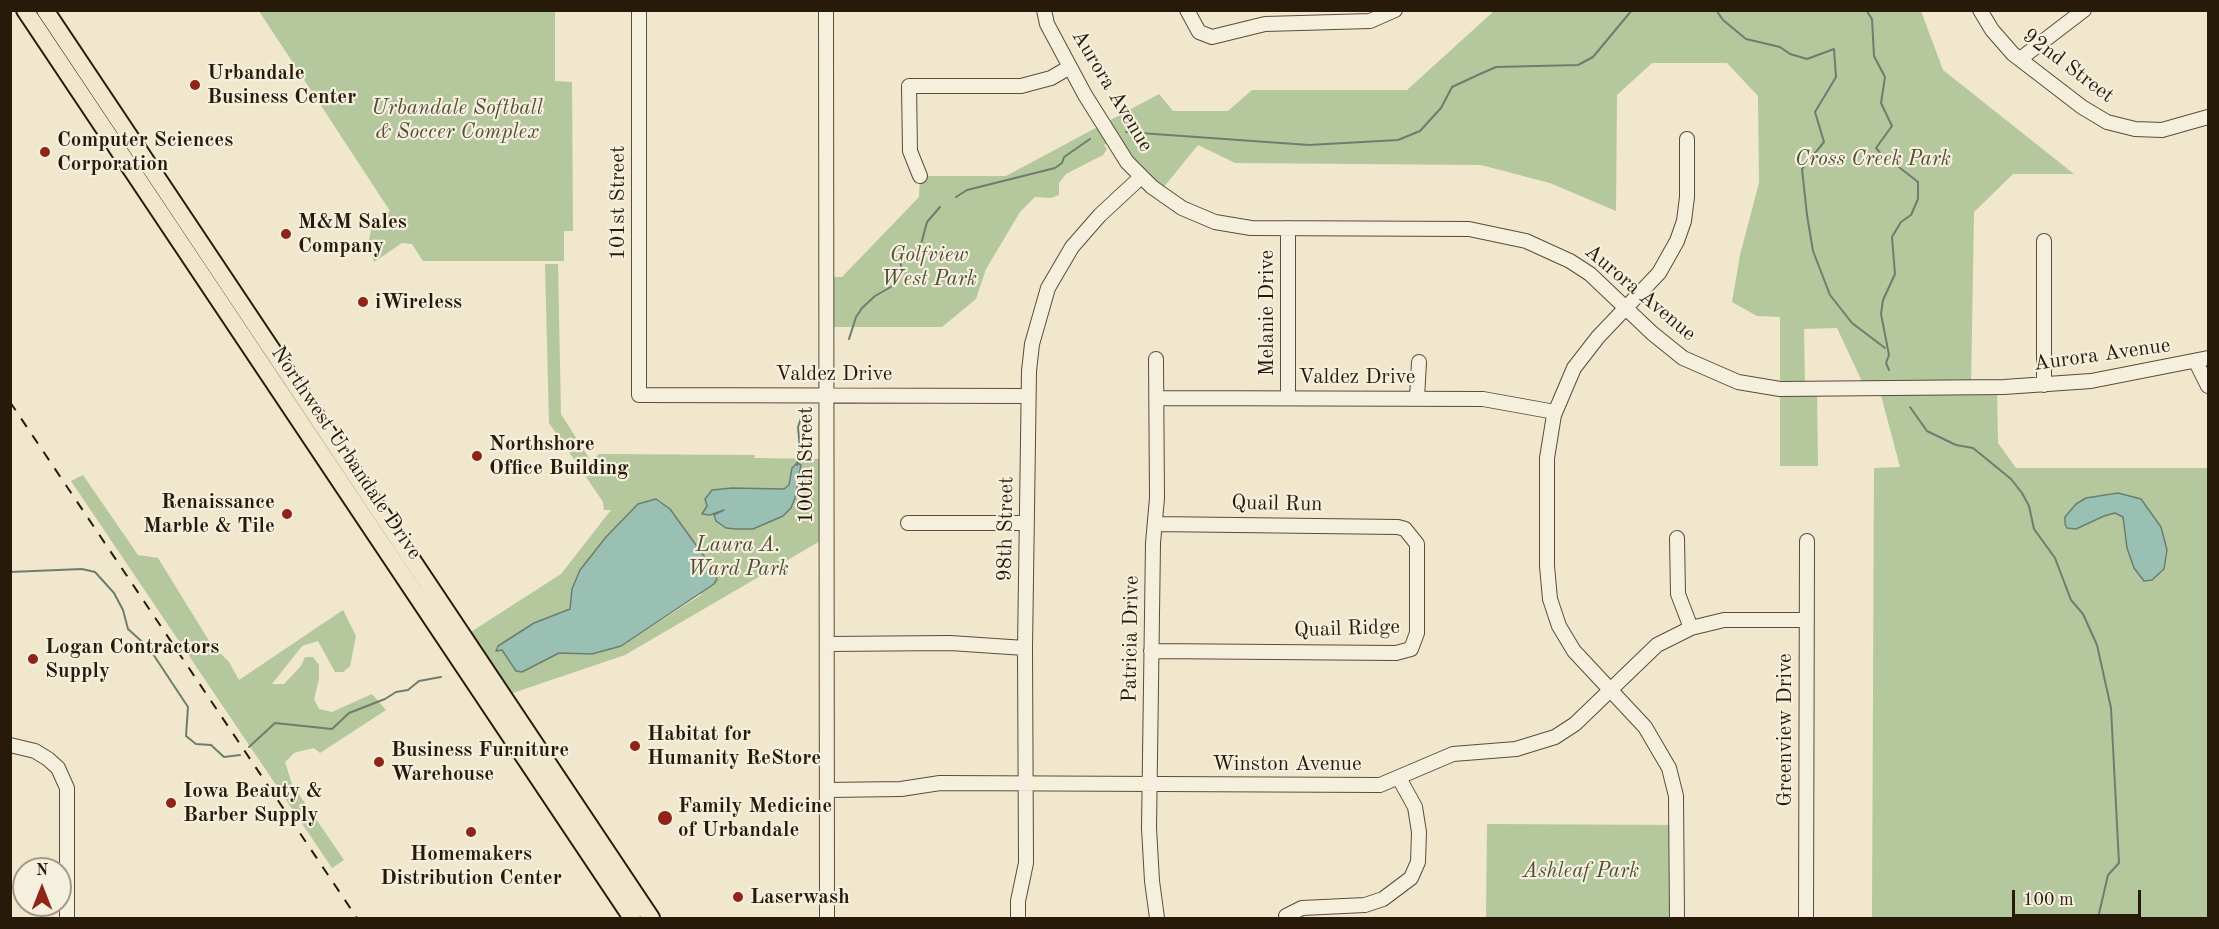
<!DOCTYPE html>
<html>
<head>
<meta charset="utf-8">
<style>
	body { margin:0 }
	#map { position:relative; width:2219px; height:929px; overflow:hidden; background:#f0e7cc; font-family:"Old Standard TT",serif }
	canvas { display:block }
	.frame { position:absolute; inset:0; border:12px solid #281a09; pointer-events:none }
	.north { position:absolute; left:12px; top:857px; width:60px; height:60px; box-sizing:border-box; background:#f5efde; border:2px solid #a39a89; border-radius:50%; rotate:0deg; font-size:16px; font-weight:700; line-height:24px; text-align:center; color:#281a09 }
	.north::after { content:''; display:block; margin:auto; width:21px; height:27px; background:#8f2418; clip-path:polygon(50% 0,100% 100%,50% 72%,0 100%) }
	.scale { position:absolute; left:2012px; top:890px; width:129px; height:27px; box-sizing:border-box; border:3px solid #281a09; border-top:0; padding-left:8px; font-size:18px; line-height:21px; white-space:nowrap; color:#281a09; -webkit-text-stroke:4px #f5efde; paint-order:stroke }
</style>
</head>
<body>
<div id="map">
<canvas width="2219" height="929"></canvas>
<div class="frame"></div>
<div class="north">N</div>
<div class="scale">100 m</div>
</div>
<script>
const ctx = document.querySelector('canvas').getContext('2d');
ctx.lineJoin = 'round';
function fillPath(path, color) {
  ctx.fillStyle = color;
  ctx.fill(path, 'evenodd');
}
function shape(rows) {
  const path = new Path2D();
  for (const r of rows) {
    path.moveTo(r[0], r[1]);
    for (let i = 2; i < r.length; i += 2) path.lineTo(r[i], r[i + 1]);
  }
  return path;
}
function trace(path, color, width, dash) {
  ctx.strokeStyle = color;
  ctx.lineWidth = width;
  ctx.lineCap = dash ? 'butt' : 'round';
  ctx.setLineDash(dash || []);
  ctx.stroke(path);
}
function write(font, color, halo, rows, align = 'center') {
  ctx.font = font + ' "Old Standard TT",serif';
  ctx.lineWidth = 4.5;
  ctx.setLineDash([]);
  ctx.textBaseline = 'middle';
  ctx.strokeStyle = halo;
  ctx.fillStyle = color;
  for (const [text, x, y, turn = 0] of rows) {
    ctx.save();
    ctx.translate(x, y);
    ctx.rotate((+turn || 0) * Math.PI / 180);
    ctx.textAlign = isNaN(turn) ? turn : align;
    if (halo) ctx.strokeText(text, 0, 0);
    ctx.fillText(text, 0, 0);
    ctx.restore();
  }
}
const green = shape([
	[259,11,555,11,555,81,572,82,573,231,564,231,564,261,423,261,412,244,402,243,374,262,368,244,372,226,390,211],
	[1494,11,1921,11,1943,70,2074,174,2013,174,1974,212,1971,388,1997,388,1998,443,2016,468,2208,468,2208,918,1872,918,1874,468,1900,467,1879,388,1865,388,1837,328,1804,329,1805,388,1817,388,1818,466,1780,466,1780,317,1757,316,1732,302,1740,255,1759,183,1758,96,1727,63,1652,63,1617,95,1616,211,1550,183,1481,165,1235,163,1198,145,1159,193,1113,140,1104,145,1107,149,1103,155,1066,174,1059,183,1059,195,1051,198,1035,197,1020,212,986,269,976,299,942,327,827,327,827,277,842,277,919,197,920,176,1006,176,1159,94,1173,111,1228,111,1252,90,1407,90],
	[545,264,558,264,561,414,589,458,580,468,549,423],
	[599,454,755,455,754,458,827,459,827,537,625,655,501,697,463,637,561,574,611,510,604,510,603,502,582,471],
	[793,465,801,465,797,486,793,505,783,516,753,529,736,529,720,523,720,514,724,510,703,513,717,490,722,489,785,489,789,485],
	[656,499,670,509,709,563,701,595,621,646,592,654,559,653,522,672,513,668,502,650,502,646,534,623,570,609,572,589,580,570,606,537,638,504],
	[83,475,138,555,158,558,211,644,229,662,239,680,343,610,356,636,350,666,343,672,335,672,318,641,302,646,272,684,284,684,301,666,305,657,313,657,319,665,319,679,314,699,319,709,332,712,372,694,386,710,320,753,314,748,301,751,294,753,285,762,292,784,344,860,332,868,71,481],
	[1487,824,1677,825,1677,918,1486,918]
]);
const water = shape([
	[797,463,801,465,795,498,791,508,783,516,753,529,736,529,726,528,716,521,714,515,724,510,710,515,702,514,707,506,705,499,712,490,732,488,784,489,789,485,792,468,797,463],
	[2118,493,2141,499,2161,527,2167,550,2164,569,2152,580,2144,581,2134,568,2127,548,2123,517,2115,513,2104,516,2076,529,2067,528,2065,524,2065,517,2076,504,2086,498,2118,493],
	[656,499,670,509,709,563,717,579,714,584,621,646,592,654,559,653,522,672,516,671,502,650,496,651,498,646,534,623,570,609,572,589,580,570,606,537,638,504,656,499]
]);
const stream = shape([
	[1716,10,1723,20,1746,39,1780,47,1790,54,1807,59,1834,49,1836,77,1815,112,1824,142,1802,169,1807,215,1813,251,1830,295,1852,323,1885,348],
	[1866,10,1872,19,1874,56,1885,77,1881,103,1892,126,1876,148,1889,163,1895,164,1918,182,1918,199,1911,215,1901,222,1892,237,1895,274,1883,300,1881,314,1889,355,1886,363,1889,370],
	[1126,132,1309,145,1398,140,1420,131,1441,108,1452,87,1480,74,1496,67,1578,65,1593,57,1632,10],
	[956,197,967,190,1055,168,1062,163,1064,157,1090,139],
	[849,339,856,317,862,308,875,296,896,284,901,275,901,260,920,248,927,222,940,207],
	[1910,407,1927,431,1956,445,1973,448,2011,479,2022,493,2029,506,2034,529,2055,558,2071,600,2083,614,2097,645,2111,708,2119,863,2108,875,2098,918],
	[797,465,800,449,798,427,801,418],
	[10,572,82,569,95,572,114,593,123,610,128,629,149,648,188,707,186,736,196,744,211,745,224,757,240,755],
	[249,747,275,723,332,729,349,713,385,699,396,692,408,690,419,681,441,677]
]);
const minor = shape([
	[639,10,639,395,1028,396],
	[826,10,827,918],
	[1044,10,1047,24,1085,95,1127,162,1152,187,1182,208,1215,222,1251,228,1469,229,1526,241,1570,261,1590,274,1652,333,1683,358,1738,382,1780,389,2004,387,2091,381,2208,358],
	[1187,10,1199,32,1212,37,1265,24,1370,21,1395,10],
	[1980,10,1992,30,2013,54,2082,107,2107,122,2135,129,2162,130,2208,117],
	[2020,59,2084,10],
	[920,176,910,151,909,86,1021,86,1051,78,1070,67],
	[2044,241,2044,385],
	[1156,359,1157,498,1153,543,1149,828,1152,881,1157,918],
	[2196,362,2208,386],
	[1157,398,1483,399,1555,412],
	[1288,398,1288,228],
	[1417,398,1419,362],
	[908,523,1027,523],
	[1677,538,1678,594,1691,628],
	[827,644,950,643,1025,648],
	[1151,651,1396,653,1411,649,1417,633,1417,544,1405,529,1398,527,1155,524],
	[10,745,35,751,48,759,58,768,67,788,67,918],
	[827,790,901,789,940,783,1380,785,1453,754,1516,749,1555,737,1575,724,1657,645,1691,628,1724,620,1806,620],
	[1286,916,1302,908,1365,905,1383,899,1411,878,1418,862,1419,832,1415,807,1399,778],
	[1018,918,1018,901,1026,863,1025,648,1029,371,1032,344,1048,288,1072,247,1100,215,1141,177],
	[1677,918,1676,796,1669,768,1645,727,1574,651,1559,626,1550,599,1547,566,1547,458,1554,415,1574,368,1598,337,1659,273,1677,241,1684,221,1687,197,1687,139],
	[1806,918,1807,541]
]);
const major = shape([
	[25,10,632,918],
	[45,10,651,918]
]);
const rail = shape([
	[10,402,357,918]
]);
const markers = [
	[195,85,6,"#8f2418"],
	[45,152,6,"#8f2418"],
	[286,234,6,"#8f2418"],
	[363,302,6,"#8f2418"],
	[477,456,6,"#8f2418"],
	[287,514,6,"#8f2418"],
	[33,659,6,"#8f2418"],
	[635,746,6,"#8f2418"],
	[379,762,6,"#8f2418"],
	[171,803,6,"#8f2418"],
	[665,818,8,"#8f2418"],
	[471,832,6,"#8f2418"],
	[738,897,6,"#8f2418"]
];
const streetNames = [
	["92nd Street",2068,66,37],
	["Aurora Avenue",1112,91,59],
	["101st Street",618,203,-90],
	["Aurora Avenue",1640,293,40],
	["Melanie Drive",1267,313,-90],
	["Aurora Avenue",2102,355,-8],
	["Valdez Drive",834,374],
	["Valdez Drive",1357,377],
	["Northwest Urbandale Drive",346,453,56],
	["100th Street",806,465,-90],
	["Quail Run",1277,504,1],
	["98th Street",1006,529,-89],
	["Quail Ridge",1347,629,-2],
	["Patricia Drive",1131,639,-89],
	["Greenview Drive",1785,730,-90],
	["Winston Avenue",1287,764]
];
const poiNames = [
	["Urbandale",207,73],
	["Business Center",207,97],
	["Computer Sciences",57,140],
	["Corporation",57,164],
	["M&M Sales",298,222],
	["Company",298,246],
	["iWireless",375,302],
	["Northshore",489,444],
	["Office Building",489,468],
	["Renaissance",275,502,"right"],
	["Marble & Tile",275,526,"right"],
	["Logan Contractors",45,647],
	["Supply",45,671],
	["Habitat for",647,734],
	["Humanity ReStore",647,758],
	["Business Furniture",391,750],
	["Warehouse",391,774],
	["Iowa Beauty &",183,791],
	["Barber Supply",183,815],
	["Family Medicine",678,806],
	["of Urbandale",678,830],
	["Homemakers",471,854,"center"],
	["Distribution Center",471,878,"center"],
	["Laserwash",750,897]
];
const parkNames = [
	["Urbandale Softball",457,108],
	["& Soccer Complex",457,132],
	["Cross Creek Park",1873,159],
	["Golfview",929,255],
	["West Park",929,279],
	["Laura A.",738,545],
	["Ward Park",738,569],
	["Ashleaf Park",1581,871]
];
fillPath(green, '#b4c79d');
fillPath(water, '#9ac0b4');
trace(water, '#6c7e70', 1.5);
trace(stream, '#6c7e70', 2);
trace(minor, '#5a4d3a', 16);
trace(major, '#281a09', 20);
trace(minor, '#f5efde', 14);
trace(major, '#f0e7cc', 16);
trace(rail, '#281a09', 2, [10, 10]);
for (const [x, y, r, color] of markers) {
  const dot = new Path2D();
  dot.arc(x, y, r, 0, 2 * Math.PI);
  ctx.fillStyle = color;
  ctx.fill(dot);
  trace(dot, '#f5efde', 2);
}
write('21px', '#281a09', '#f5efde', streetNames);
write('bold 21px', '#281a09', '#f5efde', poiNames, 'left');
write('italic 21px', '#524e35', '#f5efde', parkNames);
</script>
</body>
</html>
